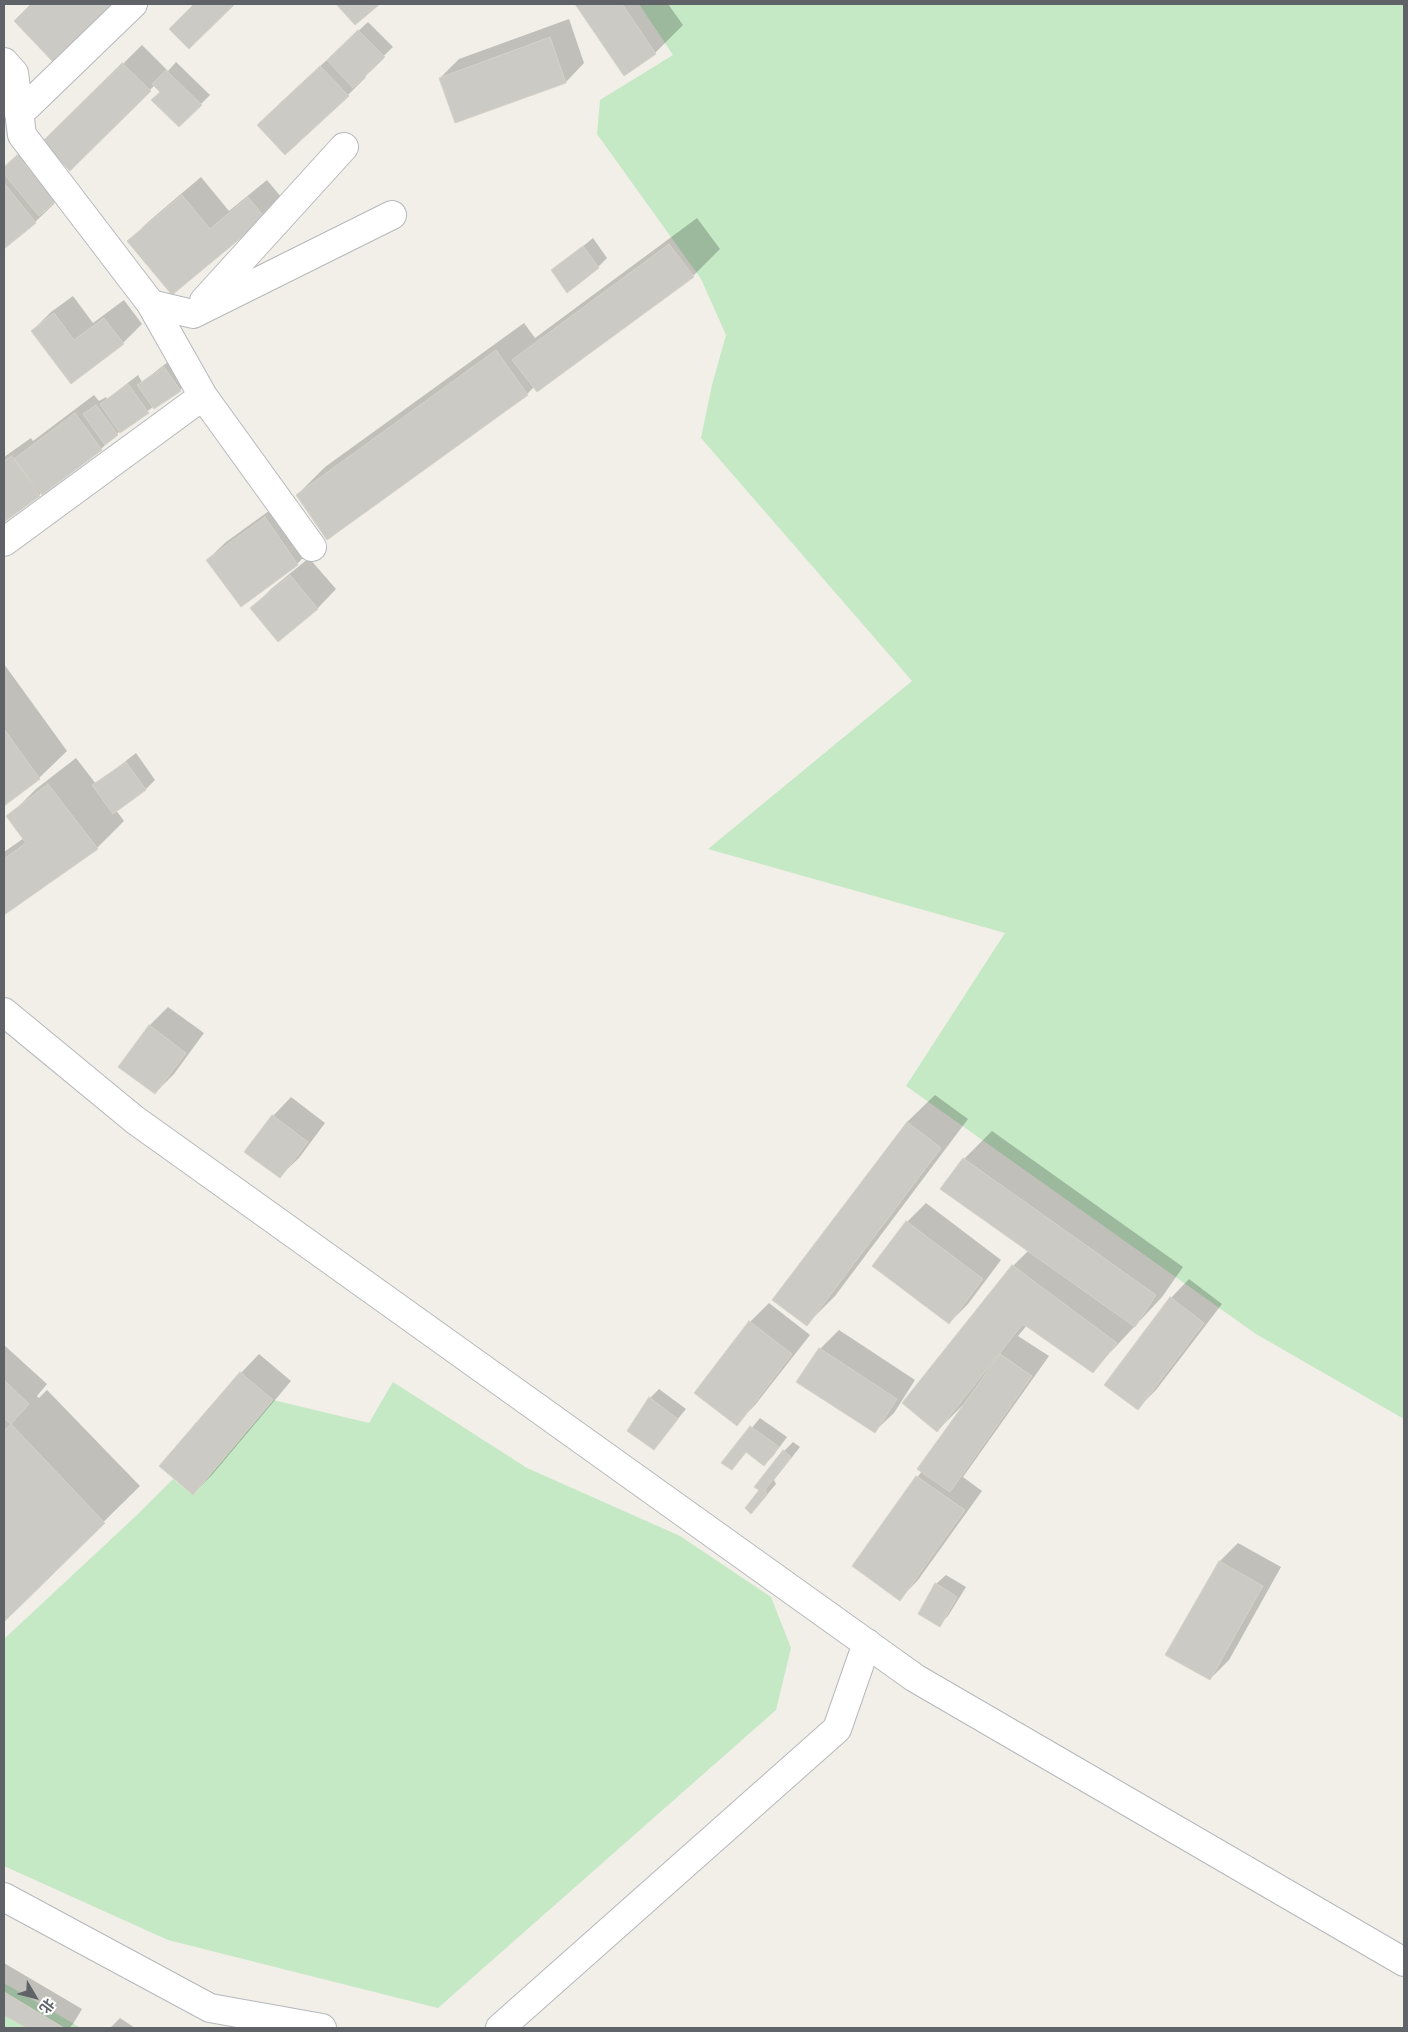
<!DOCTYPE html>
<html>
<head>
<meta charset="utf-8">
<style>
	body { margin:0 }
	#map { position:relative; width:1408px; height:2032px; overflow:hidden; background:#f1efe8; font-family:Roboto,"Noto Sans SC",sans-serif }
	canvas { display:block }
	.frame { position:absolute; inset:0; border:5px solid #5f6368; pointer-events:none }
	.north { position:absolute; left:10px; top:1972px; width:50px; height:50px; -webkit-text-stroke:4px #fff; paint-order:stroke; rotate:127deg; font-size:14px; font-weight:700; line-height:20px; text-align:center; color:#5f6368 }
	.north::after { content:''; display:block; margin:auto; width:18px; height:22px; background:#5f6368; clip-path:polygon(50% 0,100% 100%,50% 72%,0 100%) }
</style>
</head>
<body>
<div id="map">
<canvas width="1408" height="2032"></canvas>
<div class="frame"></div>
<div class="north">北</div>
</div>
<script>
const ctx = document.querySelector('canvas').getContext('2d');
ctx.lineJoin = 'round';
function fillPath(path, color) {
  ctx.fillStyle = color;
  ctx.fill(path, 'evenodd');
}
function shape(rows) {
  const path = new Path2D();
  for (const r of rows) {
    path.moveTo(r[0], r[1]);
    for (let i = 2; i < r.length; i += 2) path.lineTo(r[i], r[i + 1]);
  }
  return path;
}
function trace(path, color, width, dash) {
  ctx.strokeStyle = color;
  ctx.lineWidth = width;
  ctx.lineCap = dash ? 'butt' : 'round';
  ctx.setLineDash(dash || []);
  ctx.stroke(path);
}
const green = shape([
	[639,4,1404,4,1404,1419,1256,1334,906,1086,1005,933,708,849,912,681,701,438,712,385,726,335,701,279,597,134,600,100,673,55],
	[393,1382,527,1468,680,1536,771,1597,791,1648,776,1710,438,2008,168,1940,4,1866,4,1639,137,1515,173,1479,193,1495,273,1400,369,1423],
	[4,1983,81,2028,4,2028]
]);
const shadow = shape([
	[33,4,113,4,55,62,15,21],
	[577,4,668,4,683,25,655,53,625,74],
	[569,19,584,63,566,82,456,122,440,78,459,59],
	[368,22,393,47,364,75,366,77,348,95,277,106],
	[142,45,168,71,176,62,210,95,179,126,161,91,155,85,70,169,44,142],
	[27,147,54,204,35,222,4,248,4,168],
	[201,177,229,211,267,180,282,198,264,217,172,293,129,241,148,222],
	[697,218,720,249,693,276,534,387,527,394,328,538,297,495,325,467,524,323,535,338],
	[593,238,607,258,598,267,553,271],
	[73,296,93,323,124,300,142,324,123,343,71,383,32,331,51,312],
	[173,358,189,381,180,390,153,407,120,431,101,449,4,521,4,457,31,438,33,441,94,395,99,401,106,397,107,399,138,375,142,382],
	[284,500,316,545,297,564,241,605,207,560,226,542],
	[309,558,336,589,318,608,278,641,252,608,271,589],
	[4,664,67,751,39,778,4,804],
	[136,753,155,780,146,789,116,810,124,821,97,848,4,914,4,852,24,838,8,817,36,789,76,758,96,784],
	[168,1007,204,1033,174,1074,155,1093,150,1025],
	[935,1095,968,1119,835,1296,807,1324,774,1299,907,1122],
	[291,1097,325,1123,299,1158,280,1176,273,1116],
	[992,1131,1183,1267,1162,1297,1092,1372,1027,1325,1018,1336,1049,1356,963,1477,982,1491,918,1580,900,1599,853,1566,922,1471,966,1404,965,1403,937,1431,1013,1266,1029,1250,942,1189,964,1159],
	[926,1203,1001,1260,968,1304,949,1323,874,1266,907,1222],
	[1189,1279,1222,1304,1156,1390,1138,1408,1171,1298],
	[769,1303,810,1335,755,1405,737,1424,696,1393,750,1322],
	[839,1330,915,1380,894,1413,875,1431,820,1349],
	[4,1345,47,1384,37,1396,39,1398,47,1390,140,1486,4,1620],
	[259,1354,291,1381,212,1475,193,1494,241,1373],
	[659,1389,686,1409,654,1448,650,1398],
	[760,1418,787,1437,773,1456,764,1465,747,1451,741,1459,723,1463],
	[793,1442,800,1447,774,1480,776,1484,760,1503,761,1490,784,1451],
	[1238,1543,1281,1567,1229,1660,1210,1679,1220,1561],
	[946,1575,966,1587,948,1616,939,1625,919,1614,936,1584],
	[4,1963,82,2009,73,2024,69,2028,29,2028,4,2013],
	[120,2018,135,2028,110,2028]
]);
const building = shape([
	[31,4,115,4,55,64,14,21,31,4],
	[194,4,235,4,189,49,169,29,194,4],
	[336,4,380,4,355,25,336,4],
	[575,4,622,4,656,54,624,76,575,4],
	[358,30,385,57,353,88,327,60,358,30],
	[550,37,566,83,455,123,439,78,550,37],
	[122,63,151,91,70,171,42,142,122,63],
	[320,66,349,96,285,155,257,125,320,66],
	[166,70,202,105,179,127,151,100,160,92,152,84,166,70],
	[17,155,56,201,39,216,4,174,4,167,17,155],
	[4,183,36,223,4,249,4,183],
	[182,195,210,229,248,197,265,218,172,295,127,241,182,195],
	[669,244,694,277,537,392,512,360,669,244],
	[583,246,599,268,567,293,551,270,583,246],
	[54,313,74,340,104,318,124,344,71,384,31,331,54,313],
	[496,350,528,395,327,540,296,495,496,350],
	[164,367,181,391,154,409,137,385,164,367],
	[128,384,149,413,120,433,100,404,128,384],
	[96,405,118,435,105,445,83,414,96,405],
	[75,413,102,450,42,495,14,459,75,413],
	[12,456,40,496,4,522,4,461,12,456],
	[265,517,298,565,241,607,206,560,265,517],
	[290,575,318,609,278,642,250,608,290,575],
	[4,729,40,779,4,806,4,729],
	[126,762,146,790,113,814,92,785,126,762],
	[48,784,98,849,4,915,4,859,26,843,6,816,48,784],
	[149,1025,186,1053,155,1094,118,1067,149,1025],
	[272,1115,308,1142,280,1178,244,1152,272,1115],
	[907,1122,941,1148,807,1326,772,1300,907,1122],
	[963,1158,1156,1295,1135,1327,940,1189,963,1158],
	[906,1221,983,1279,949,1324,872,1266,906,1221],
	[1012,1265,1117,1343,1093,1373,1023,1324,937,1432,902,1403,1012,1265],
	[1170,1297,1204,1323,1138,1410,1104,1385,1170,1297],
	[749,1321,792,1354,737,1426,694,1393,749,1321],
	[819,1348,897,1399,875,1433,796,1382,819,1348],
	[1000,1354,1032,1376,950,1492,917,1469,1000,1354],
	[240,1372,273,1400,193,1495,159,1466,240,1372],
	[4,1380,29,1404,11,1424,4,1418,4,1380],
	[649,1397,678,1419,654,1450,627,1431,649,1397],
	[11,1424,105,1523,4,1622,4,1431,11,1424],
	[750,1426,779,1447,764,1466,746,1452,732,1470,721,1463,750,1426],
	[783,1450,791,1457,765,1490,767,1495,751,1514,745,1508,759,1490,754,1487,783,1450],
	[916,1476,965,1510,900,1601,852,1566,916,1476],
	[1219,1561,1263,1586,1210,1680,1165,1655,1219,1561],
	[935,1583,957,1597,940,1627,918,1614,935,1583],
	[4,1992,64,2028,27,2028,4,2015,4,1992]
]);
const minor = shape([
	[4,62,14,73,22,135,151,304,203,396,4,542],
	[19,114,133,4],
	[204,301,344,147],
	[151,304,193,314,392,215],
	[203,396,312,547],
	[4,1012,135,1120,915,1678,1404,1962],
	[4,1897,210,2008,322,2028],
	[500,2028,837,1729,867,1643]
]);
fillPath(green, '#c5e8c5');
fillPath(shadow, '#0003');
fillPath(building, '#cccac5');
trace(building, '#d6d1c6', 1);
trace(minor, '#b5b8bc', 30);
trace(minor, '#fff', 28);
</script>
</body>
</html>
